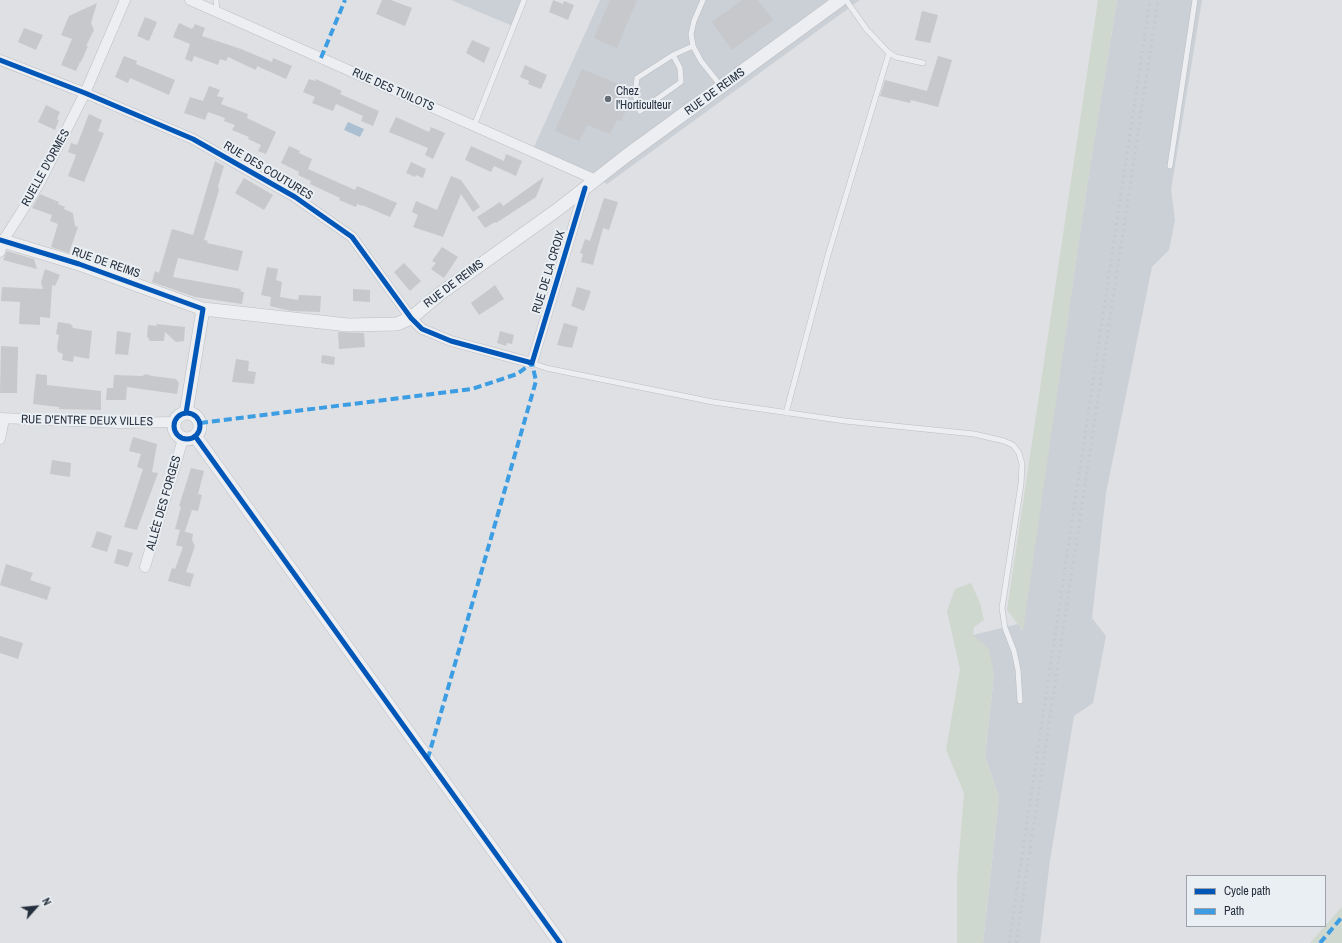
<!DOCTYPE html>
<html>
<head>
<meta charset="utf-8">
<style>
	body { margin:0 }
	#map { position:relative; width:1342px; height:943px; overflow:hidden; background:#dee0e3; font-family:"Archivo Narrow",sans-serif }
	canvas { display:block }
	.legend { position:absolute; left:1186px; top:875px; width:140px; height:52px; box-sizing:border-box; background:#eaeff4; border:1px solid #9ba2ab; margin:0; padding:5px 7px; list-style:none; font-size:12px; color:#252f3d }
	.legend li { display:flex; align-items:center; gap:8px; height:20px }
	.legend b { width:20px; border:1px solid #9ba2ab }
	.north { position:absolute; left:16px; top:887px; width:40px; height:40px; -webkit-text-stroke:3px #eaeff4; paint-order:stroke; rotate:63deg; font-size:11px; font-weight:700; line-height:16px; text-align:center; color:#252f3d }
	.north::after { content:''; display:block; margin:auto; width:14px; height:18px; background:#252f3d; clip-path:polygon(50% 0,100% 100%,50% 72%,0 100%) }
</style>
</head>
<body>
<div id="map">
<canvas width="1342" height="943"></canvas>
<ul class="legend">
<li><b style="height:5px;background:#0057b8"></b>Cycle path</li>
<li><b style="height:5px;background:#3c9de3"></b>Path</li>
</ul>
<div class="north">N</div>
</div>
<script>
const ctx = document.querySelector('canvas').getContext('2d');
ctx.lineJoin = 'round';
function fillPath(path, color) {
  ctx.fillStyle = color;
  ctx.fill(path, 'evenodd');
}
function shape(rows) {
  const path = new Path2D();
  for (const r of rows) {
    if (r.length === 3) {
      path.moveTo(r[0] + r[2], r[1]);
      path.arc(r[0], r[1], r[2], 0, 2 * Math.PI);
      continue;
    }
    path.moveTo(r[0], r[1]);
    for (let i = 2; i < r.length; i += 2) path.lineTo(r[i], r[i + 1]);
  }
  return path;
}
function trace(path, color, width, dash) {
  ctx.strokeStyle = color;
  ctx.lineWidth = width;
  ctx.lineCap = dash ? 'butt' : 'round';
  ctx.setLineDash(dash || []);
  ctx.stroke(path);
}
function write(font, color, halo, rows, align = 'center') {
  ctx.font = font + ' "Archivo Narrow",sans-serif';
  ctx.lineWidth = 4;
  ctx.setLineDash([]);
  ctx.textBaseline = 'middle';
  ctx.strokeStyle = halo;
  ctx.fillStyle = color;
  for (const [text, x, y, turn = 0] of rows) {
    ctx.save();
    ctx.translate(x, y);
    ctx.rotate((+turn || 0) * Math.PI / 180);
    ctx.textAlign = isNaN(turn) ? turn : align;
    if (halo) ctx.strokeText(text, 0, 0);
    ctx.fillText(text, 0, 0);
    ctx.restore();
  }
}
const built = shape([
	[451,0,526,0,515,27],
	[600,0,860,0,607,184,533,149],
	[1117,0,1202,0,1171,190,1175,220,1169,250,1152,267,1106,493,1092,618,1106,636,1093,703,1074,716,1050,860,1040,943,983,943,999,797,985,756,994,675,973,635,1018,624,1022,631,1087,186]
]);
const green = shape([
	[1098,0,1117,0,1087,186,1023,631,1007,610],
	[971,583,980,603,984,620,974,627,973,635,989,649,994,675,985,756,999,797,983,943,957,943,957,879,964,793,946,750,960,669,947,611,955,589],
	[1342,907,1342,943,1310,943,1325,926]
]);
const water = shape([
	[348,122,364,129,360,137,344,130]
]);
const building = shape([
	[382,0,391,0,412,8,405,26,376,14],
	[553,0,563,4,564,1,574,5,568,20,549,12],
	[610,0,637,0,617,48,594,38],
	[742,0,758,0,773,20,732,50,712,22],
	[97,3,91,23,94,30,86,46,88,46,81,62,80,62,76,71,61,65,72,39,61,35,69,16],
	[922,11,938,15,930,43,915,40],
	[145,17,157,22,149,41,137,36],
	[179,23,192,29,195,24,205,28,202,36,241,49,272,62,273,58,292,66,286,79,257,66,256,70,228,57,226,61,220,59,218,65,194,56,192,62,185,59,190,44,173,37],
	[24,28,43,35,36,50,18,42],
	[472,40,490,48,484,63,466,53],
	[124,56,137,61,136,64,175,80,169,95,130,78,128,83,115,77],
	[938,56,952,60,938,107,911,100,910,103,880,96,885,80,927,91],
	[525,65,547,75,541,89,528,84,529,81,520,77],
	[582,69,630,89,623,105,628,106,621,121,617,120,610,134,587,125,579,141,555,131],
	[309,79,315,81,316,79,327,84,342,91,340,94,379,111,373,126,361,121,363,116,336,104,333,111,312,103,315,97,303,92],
	[209,86,220,90,217,96,224,98,221,104,248,114,247,118,276,132,266,154,258,151,261,145,248,139,249,137,232,130,235,125,224,121,225,118,208,112,205,120,184,113,190,97,203,101],
	[46,105,60,112,57,119,59,120,55,130,38,122],
	[89,114,102,120,98,131,104,133,84,182,68,176,76,155,68,152,71,143,77,145],
	[396,117,429,132,431,127,445,133,433,159,425,155,428,148,389,132],
	[289,146,300,151,299,153,312,159,308,169,355,190,357,186,397,203,390,217,362,205,362,206,357,204,356,207,339,200,340,198,310,184,311,181,298,175,299,172,281,163],
	[471,146,504,161,506,154,522,161,516,176,494,166,491,172,465,160],
	[215,161,224,166,218,186,219,190,204,240,208,241,207,243,243,251,238,271,178,258,173,277,241,289,240,291,244,292,242,304,195,297,152,282,155,271,159,273,172,229,193,235],
	[411,162,426,169,423,178,416,175,415,177,406,173],
	[451,176,461,180,480,207,473,212,461,194,443,237,413,227,418,215,412,212,416,201,437,210],
	[544,177,536,197,496,223,495,222,485,228,477,217,500,202,503,206],
	[244,178,273,195,264,210,235,193],
	[40,194,59,202,58,204,65,207,64,209,73,213,75,226,78,227,69,253,51,247,58,224,50,221,52,215,32,208],
	[604,198,618,202,609,230,603,228,593,265,581,262,583,254,580,253,585,239,590,241],
	[442,247,458,257,444,278,431,269,436,263,432,261],
	[7,251,34,259,37,269,3,260],
	[404,263,421,281,410,291,394,272],
	[267,267,278,269,276,280,282,282,280,297,298,300,299,295,321,296,320,312,291,311,270,306,271,297,261,295],
	[45,269,60,275,55,286,52,285,50,318,40,317,40,325,19,324,20,302,1,301,2,287,43,289,41,282],
	[495,285,504,299,479,315,471,303],
	[577,287,591,291,584,311,571,306],
	[353,289,370,290,370,302,353,301],
	[58,322,71,324,73,328,92,331,89,359,74,356,73,362,62,360,63,354,58,352,57,347,59,335,56,334],
	[564,323,578,327,572,348,557,345],
	[156,324,185,327,184,341,176,342,165,332,164,341,150,341,147,336,148,325,157,326],
	[117,331,131,333,128,355,115,354],
	[500,331,514,335,512,344,507,343,506,346,497,343],
	[338,332,364,333,365,347,339,349],
	[1,346,18,347,17,393,0,393],
	[322,355,335,357,334,365,321,363],
	[236,359,249,361,248,371,256,372,254,384,232,382],
	[36,374,47,375,47,385,101,391,101,410,59,409,59,407,33,404],
	[146,374,152,376,176,379,179,383,177,394,127,387,126,400,106,400,107,388,113,388,114,375,142,376],
	[133,437,157,444,152,472,158,473,137,530,124,527,143,469,137,467,141,454,129,451],
	[52,460,71,463,70,477,50,474],
	[191,468,204,471,198,494,202,495,198,511,192,510,185,531,183,531,193,534,192,540,195,546,186,572,194,574,190,587,168,581,172,568,175,569,183,547,176,545,180,530,175,529,181,507,179,506],
	[97,531,112,536,107,552,91,547],
	[118,549,133,553,128,567,114,563],
	[6,564,33,573,30,580,51,587,47,600,0,585],
	[0,636,23,643,18,659,0,653]
]);
const service = shape([
	[216,0,217,12],
	[703,0,694,21,691,34,693,46,701,61,721,86],
	[846,0,867,30,889,53,896,57,923,63],
	[673,55,680,68,681,82,640,111,635,95,637,78,673,55,693,46],
	[474,126,524,0],
	[1170,166,1195,0],
	[532,363,546,368,713,402,845,421,974,434,1004,441,1013,445,1019,453,1022,464,1021,484,1002,608,1005,628,1014,651,1018,670,1020,701],
	[786,413,828,255,889,53]
]);
const minor = shape([
	[190,0,596,180],
	[0,60,85,93,193,139,295,197,352,237,411,318,422,329,451,341,532,363,585,188],
	[0,252,3,241,39,184,85,93,125,0],
	[0,418,120,423,174,422],
	[0,439,4,419],
	[145,567,183,439]
]);
const tertiary = shape([
	[3,241,79,264,203,309,348,325,397,324,411,318,441,293,557,210,626,156,840,0],
	[187,426,13],
	[186,413,203,309],
	[195,436,560,943]
]);
const rail = shape([
	[1009,943,1150,0],
	[1016,943,1158,0]
]);
const quiet = shape([
	[321,58,345,0],
	[200,423,472,389,517,374,532,363,536,381,428,758],
	[1320,943,1342,917]
]);
const cycleway = shape([
	[0,60,85,93,193,139,295,197,352,237,411,318,422,329,451,341,532,363,585,188],
	[0,240,79,264,203,309,186,413],
	[187,426,13],
	[195,436,560,943]
]);
const markers = [
	[608,99,4,"#666d77"]
];
const streetNames = [
	["RUE DES TUILOTS",393,90,24],
	["RUE DE REIMS",715,92,-36],
	["RUELLE D'ORMES",46,168,-61],
	["RUE DES COUTURES",268,171,31],
	["RUE DE REIMS",106,263,19],
	["RUE DE LA CROIX",549,272,-73],
	["RUE DE REIMS",454,284,-37],
	["RUE D'ENTRE DEUX VILLES",87,421,1],
	["ALLÉE DES FORGES",164,503,-74]
];
const poiNames = [
	["Chez",616,92],
	["l'Horticulteur",616,106]
];
fillPath(built, '#cbd0d7');
fillPath(green, '#cfd8ce');
fillPath(water, '#aabfd1');
fillPath(building, '#c6c8cb');
trace(service, '#bcbec1', 6);
trace(minor, '#bcbec1', 11);
trace(tertiary, '#bcbec1', 14);
trace(service, '#edeef1', 5);
trace(minor, '#edeef1', 10);
trace(tertiary, '#edeef1', 13);
trace(rail, '#c6c9cc', 3, [2, 4]);
trace(quiet, '#3c9de3', 4, [8, 4]);
trace(cycleway, '#0057b8', 5);
for (const [x, y, r, color] of markers) {
  const dot = new Path2D();
  dot.arc(x, y, r, 0, 2 * Math.PI);
  ctx.fillStyle = color;
  ctx.fill(dot);
  trace(dot, '#eaeff4', 1.5);
}
write('12px', '#252f3d', '#eaeff4', streetNames);
write('12px', '#252f3d', '#eaeff4', poiNames, 'left');
</script>
</body>
</html>
